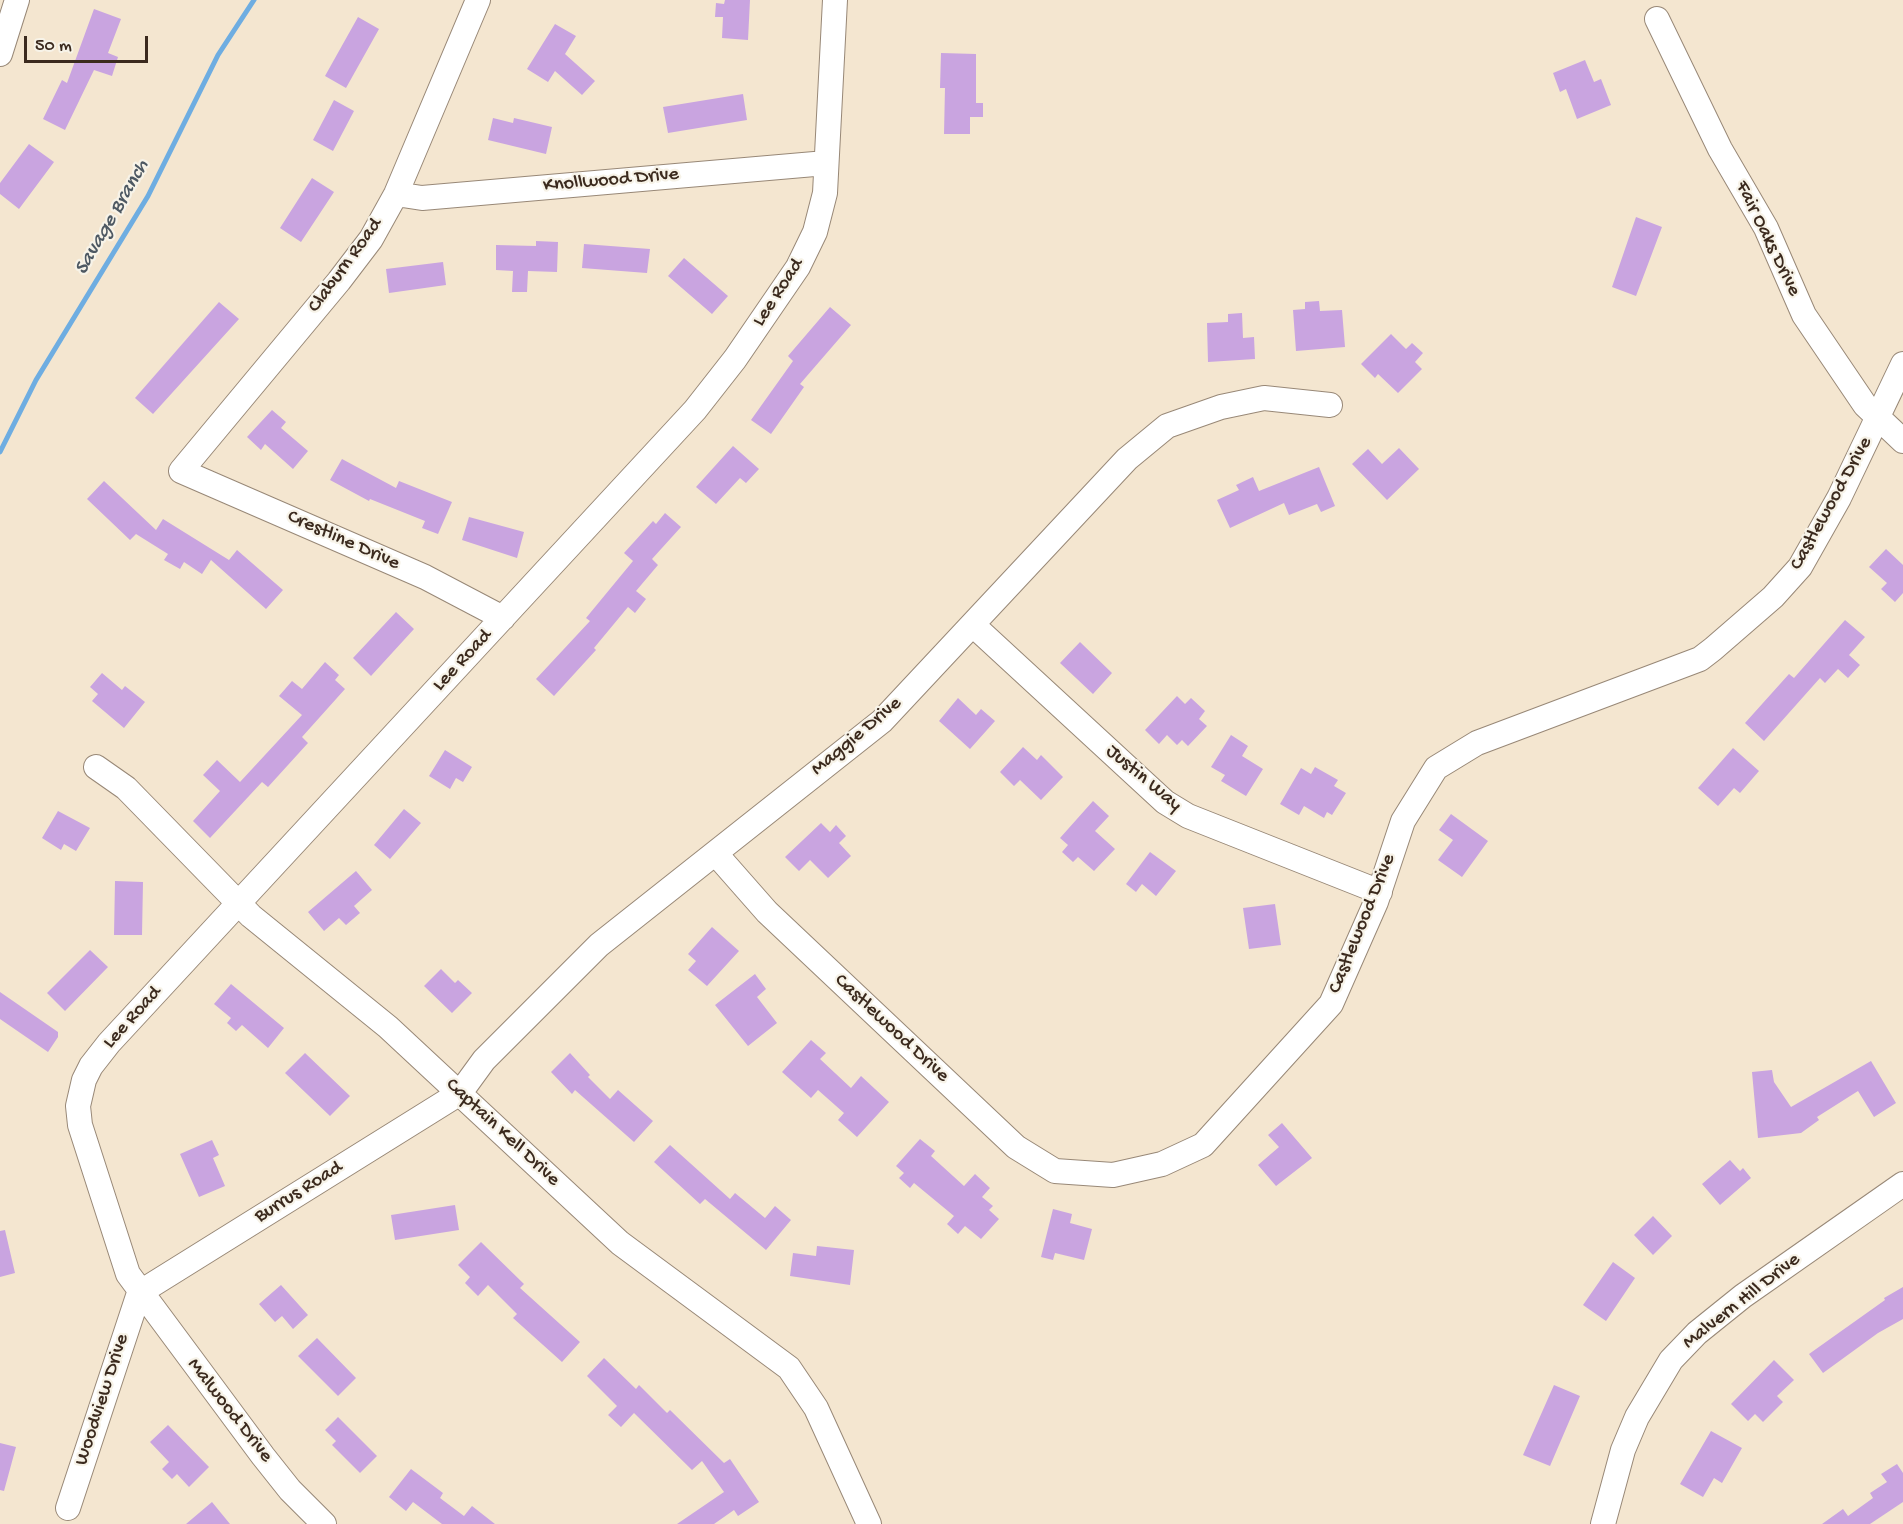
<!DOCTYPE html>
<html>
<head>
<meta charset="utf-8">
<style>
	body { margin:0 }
	#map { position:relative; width:1903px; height:1524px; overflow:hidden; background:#f4e6d0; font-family:"Gochi Hand",sans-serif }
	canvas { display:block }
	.scale { position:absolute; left:24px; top:36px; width:124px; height:27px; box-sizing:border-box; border:3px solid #3b2a1e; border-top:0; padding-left:8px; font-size:18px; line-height:21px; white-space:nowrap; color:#3b2a1e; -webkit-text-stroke:4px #f7f3e8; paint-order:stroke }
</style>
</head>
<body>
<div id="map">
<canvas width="1903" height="1524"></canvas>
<div class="scale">50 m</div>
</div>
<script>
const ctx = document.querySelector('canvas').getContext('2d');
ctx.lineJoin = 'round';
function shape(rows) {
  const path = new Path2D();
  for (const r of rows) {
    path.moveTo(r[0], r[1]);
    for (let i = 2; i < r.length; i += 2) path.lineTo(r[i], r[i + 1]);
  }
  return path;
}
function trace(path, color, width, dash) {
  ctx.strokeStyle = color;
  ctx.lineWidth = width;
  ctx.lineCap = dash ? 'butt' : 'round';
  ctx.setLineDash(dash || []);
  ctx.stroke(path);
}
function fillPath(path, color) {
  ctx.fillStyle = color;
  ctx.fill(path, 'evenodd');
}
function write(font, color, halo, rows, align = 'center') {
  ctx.font = font + ' "Gochi Hand",sans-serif';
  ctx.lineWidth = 4.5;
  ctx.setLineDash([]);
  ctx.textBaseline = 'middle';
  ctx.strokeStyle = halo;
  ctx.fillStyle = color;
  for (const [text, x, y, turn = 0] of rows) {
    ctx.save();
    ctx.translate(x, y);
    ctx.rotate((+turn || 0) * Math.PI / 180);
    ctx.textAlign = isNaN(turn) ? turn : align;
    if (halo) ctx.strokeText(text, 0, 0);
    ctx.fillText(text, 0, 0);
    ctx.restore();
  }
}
const stream = shape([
	[0,452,36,380,148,196,218,55,254,0]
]);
const building = shape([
	[725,0,750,0,748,40,722,38,723,17,715,17,716,3,724,4],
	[94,9,121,19,108,53,118,57,112,76,94,70,65,130,43,119,62,80,67,83],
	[358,17,379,29,346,88,325,76],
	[555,24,576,36,565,54,595,81,582,95,555,71,548,82,527,69],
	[941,53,976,54,976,103,983,103,983,117,970,117,970,134,944,134,945,88,940,88],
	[1585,60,1594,82,1601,79,1611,105,1577,119,1566,89,1560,92,1553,73],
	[743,94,747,120,668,133,663,107],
	[334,100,354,111,333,151,313,140],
	[493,118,513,123,514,118,552,127,546,154,488,140],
	[29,144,54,162,19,209,0,194,0,183],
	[312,178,334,192,301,242,280,228],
	[1636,217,1662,227,1636,296,1612,287],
	[536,241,558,242,557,272,528,271,527,292,512,292,513,271,496,270,496,245,536,246],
	[584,244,650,249,647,273,582,268],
	[684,258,728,296,712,314,668,276],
	[443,262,446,285,389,293,386,269],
	[1319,301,1320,311,1342,310,1345,347,1296,351,1293,310,1305,309,1305,302],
	[219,302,239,319,153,414,135,398],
	[830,307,851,325,800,384,804,387,771,434,751,420,793,361,788,356],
	[1242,313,1243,338,1254,337,1255,359,1208,362,1207,323,1228,322,1228,314],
	[1391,334,1406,349,1412,343,1423,353,1415,362,1422,369,1398,393,1378,374,1375,378,1361,364],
	[272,410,286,422,281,428,308,451,293,469,265,444,261,450,247,437],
	[733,446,759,469,746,483,740,478,716,504,696,487],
	[1399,448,1419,469,1387,500,1352,464,1368,449,1382,464],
	[342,459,396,488,399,481,452,502,438,534,422,528,425,521,370,499,369,501,330,480],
	[1319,467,1335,506,1321,512,1317,504,1289,515,1284,503,1230,528,1217,500,1239,490,1236,485,1253,477,1259,491],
	[104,481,156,530,163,519,229,560,237,550,283,590,266,609,211,560,202,574,184,562,180,569,164,560,168,554,136,534,130,540,87,499],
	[665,513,681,527,652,559,658,565,636,591,646,599,635,613,628,607,594,648,596,650,554,696,536,679,590,621,586,618,633,561,624,553,653,521,656,524],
	[469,517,524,532,517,558,462,540],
	[1886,549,1903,565,1903,593,1895,602,1881,589,1887,583,1869,567],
	[396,612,414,629,371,676,353,658],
	[1845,620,1865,637,1849,655,1860,665,1848,678,1838,669,1825,683,1820,678,1764,741,1745,723,1789,674,1794,678],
	[1080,642,1112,673,1093,694,1060,663],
	[325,662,339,675,335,680,345,689,302,737,308,743,268,787,262,782,210,838,193,821,220,791,203,775,217,760,240,782,302,715,279,696,292,681,302,689],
	[102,673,122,690,125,686,145,702,124,728,92,701,98,694,90,687],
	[1177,696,1185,704,1191,698,1205,711,1199,719,1207,726,1188,746,1182,740,1177,745,1167,735,1159,744,1145,730],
	[958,698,976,715,981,709,995,721,970,749,939,721],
	[1231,735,1248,746,1242,756,1263,769,1246,796,1221,781,1225,775,1211,767],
	[1023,747,1037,760,1041,755,1063,777,1041,800,1020,780,1014,786,1000,772],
	[1733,748,1759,771,1740,793,1734,788,1718,806,1698,788],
	[445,750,472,767,463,782,456,778,450,789,429,776],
	[1315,767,1338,780,1334,786,1346,793,1332,815,1327,812,1324,818,1304,806,1299,815,1280,804,1301,768,1311,774],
	[1093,801,1109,816,1095,831,1115,849,1094,871,1078,857,1073,862,1062,852,1068,845,1060,838],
	[404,809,421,823,390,859,374,845],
	[58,811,90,828,76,851,64,844,61,850,42,838],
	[1451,814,1488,841,1462,877,1438,860,1453,840,1439,830],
	[821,823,830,832,836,825,846,836,839,843,851,856,828,878,810,860,799,871,785,857],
	[1150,852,1176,871,1156,896,1142,884,1136,892,1126,884],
	[356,871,372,890,354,906,360,913,346,925,339,918,324,931,308,912],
	[115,881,143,882,142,935,114,935],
	[1275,904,1281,945,1249,949,1243,908],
	[712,927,739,951,707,986,688,970,696,961,688,954],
	[90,950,108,967,65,1011,47,993],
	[441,969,455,983,458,980,472,993,452,1013,424,986],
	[755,974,766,989,757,997,777,1023,748,1046,715,1005],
	[231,984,284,1028,268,1048,242,1025,236,1031,227,1023,231,1018,214,1004],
	[0,992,58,1032,58,1037,48,1052,0,1019],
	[811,1040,826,1053,820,1059,851,1088,861,1076,889,1102,857,1137,838,1120,844,1113,818,1090,811,1098,782,1072],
	[305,1053,350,1096,330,1116,285,1073],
	[570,1053,590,1075,588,1077,610,1099,618,1090,653,1121,634,1142,575,1090,572,1094,551,1072],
	[1871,1061,1896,1103,1874,1117,1858,1091,1817,1117,1819,1120,1801,1133,1758,1138,1752,1072,1772,1070,1774,1082,1791,1107],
	[1282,1123,1312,1158,1276,1186,1258,1165,1279,1147,1268,1135],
	[920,1139,935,1151,931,1156,964,1186,975,1174,990,1188,982,1197,993,1206,989,1210,999,1219,981,1239,965,1226,958,1234,947,1224,954,1216,914,1183,910,1188,899,1178,904,1173,896,1166],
	[212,1140,219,1155,213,1158,225,1186,199,1197,180,1154],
	[670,1145,730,1199,735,1193,765,1218,775,1206,791,1220,766,1250,705,1199,700,1204,654,1162],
	[1730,1160,1740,1171,1743,1168,1751,1178,1720,1205,1702,1184],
	[455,1205,459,1230,395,1240,391,1215],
	[1053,1209,1072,1214,1070,1223,1092,1229,1084,1260,1055,1253,1053,1260,1041,1257],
	[1653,1216,1672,1236,1653,1255,1634,1235],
	[5,1230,15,1273,0,1277,0,1231],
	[481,1242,524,1284,520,1288,580,1342,562,1362,513,1318,517,1314,488,1285,478,1296,465,1283,470,1277,458,1265],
	[817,1246,854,1250,850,1285,790,1276,793,1253,816,1256],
	[1613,1262,1635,1278,1606,1321,1583,1305],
	[281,1285,308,1315,293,1329,282,1316,275,1322,259,1304],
	[1903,1287,1903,1319,1878,1333,1823,1373,1809,1354,1885,1300,1884,1298],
	[317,1338,356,1378,338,1396,298,1356],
	[604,1358,636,1389,639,1385,667,1413,670,1410,724,1463,730,1459,759,1502,738,1516,734,1510,714,1524,677,1524,724,1492,702,1461,692,1470,634,1413,621,1427,608,1415,617,1406,587,1376],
	[1774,1360,1794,1380,1777,1396,1783,1402,1763,1422,1755,1414,1748,1421,1731,1404],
	[1554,1385,1580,1396,1550,1466,1523,1455],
	[338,1417,377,1456,360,1473,332,1445,336,1441,325,1430],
	[168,1425,209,1467,189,1487,177,1474,172,1479,162,1469,169,1462,150,1442],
	[1711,1431,1742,1448,1722,1483,1714,1478,1703,1497,1680,1484],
	[0,1443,16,1447,4,1491,0,1490],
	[1897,1464,1903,1473,1903,1502,1870,1524,1822,1524,1843,1509,1848,1516,1873,1498,1870,1493,1887,1482,1881,1474],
	[411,1469,443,1493,440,1498,464,1516,472,1506,495,1524,442,1524,413,1502,406,1511,389,1497],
	[212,1502,230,1524,186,1524]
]);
const minor = shape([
	[478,0,396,194,371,239,339,281,181,471,425,577,503,618],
	[1657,19,1720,149,1766,228,1804,315,1865,405,1903,441],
	[0,54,17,0],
	[396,194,422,198,826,163],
	[973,625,1165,802,1188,816,1380,892],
	[96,767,126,788,251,916,388,1027,620,1243,789,1368,816,1408,869,1524],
	[716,854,767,912,1016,1147,1055,1171,1113,1175,1162,1164,1203,1145,1331,1004,1376,902,1403,821,1436,768,1477,743,1700,659,1713,649,1773,597,1800,567,1839,498,1903,364],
	[139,1293,460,1093,484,1060,599,945,882,721,1127,459,1167,426,1221,407,1264,398,1330,405],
	[68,1508,139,1293],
	[324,1524,290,1490,263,1456,128,1274,80,1125,78,1106,84,1080,91,1066,109,1043,695,410,735,359,798,267,815,232,825,193,835,0],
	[1603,1524,1623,1450,1637,1417,1671,1360,1697,1333,1743,1296,1903,1184]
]);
const streetNames = [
	["Knollwood Drive",611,181,-5],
	["Fair Oaks Drive",1767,239,64],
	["Claburn Road",346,266,-54],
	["Lee Road",779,293,-57],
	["Castlewood Drive",1832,504,-61],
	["Crestline Drive",343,541,24],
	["Lee Road",463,661,-47],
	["Maggie Drive",857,737,-40],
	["Justin Way",1143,779,40],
	["Castlewood Drive",1363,924,-68],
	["Lee Road",133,1018,-48],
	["Castlewood Drive",891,1029,43],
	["Captain Kell Drive",502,1133,43],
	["Burrus Road",299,1193,-32],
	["Malvern Hill Drive",1742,1302,-38],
	["Woodview Drive",103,1400,-72],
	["Malwood Drive",229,1411,52]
];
const waterNames = [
	["Savage Branch",113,218,-60]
];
trace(stream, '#6eade1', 5);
fillPath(building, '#c9a4e0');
trace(minor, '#988877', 26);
trace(minor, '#fff', 24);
write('20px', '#3b2a1e', '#f7f3e8', streetNames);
write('italic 21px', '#4d5862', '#f7f3e8', waterNames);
</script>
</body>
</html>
